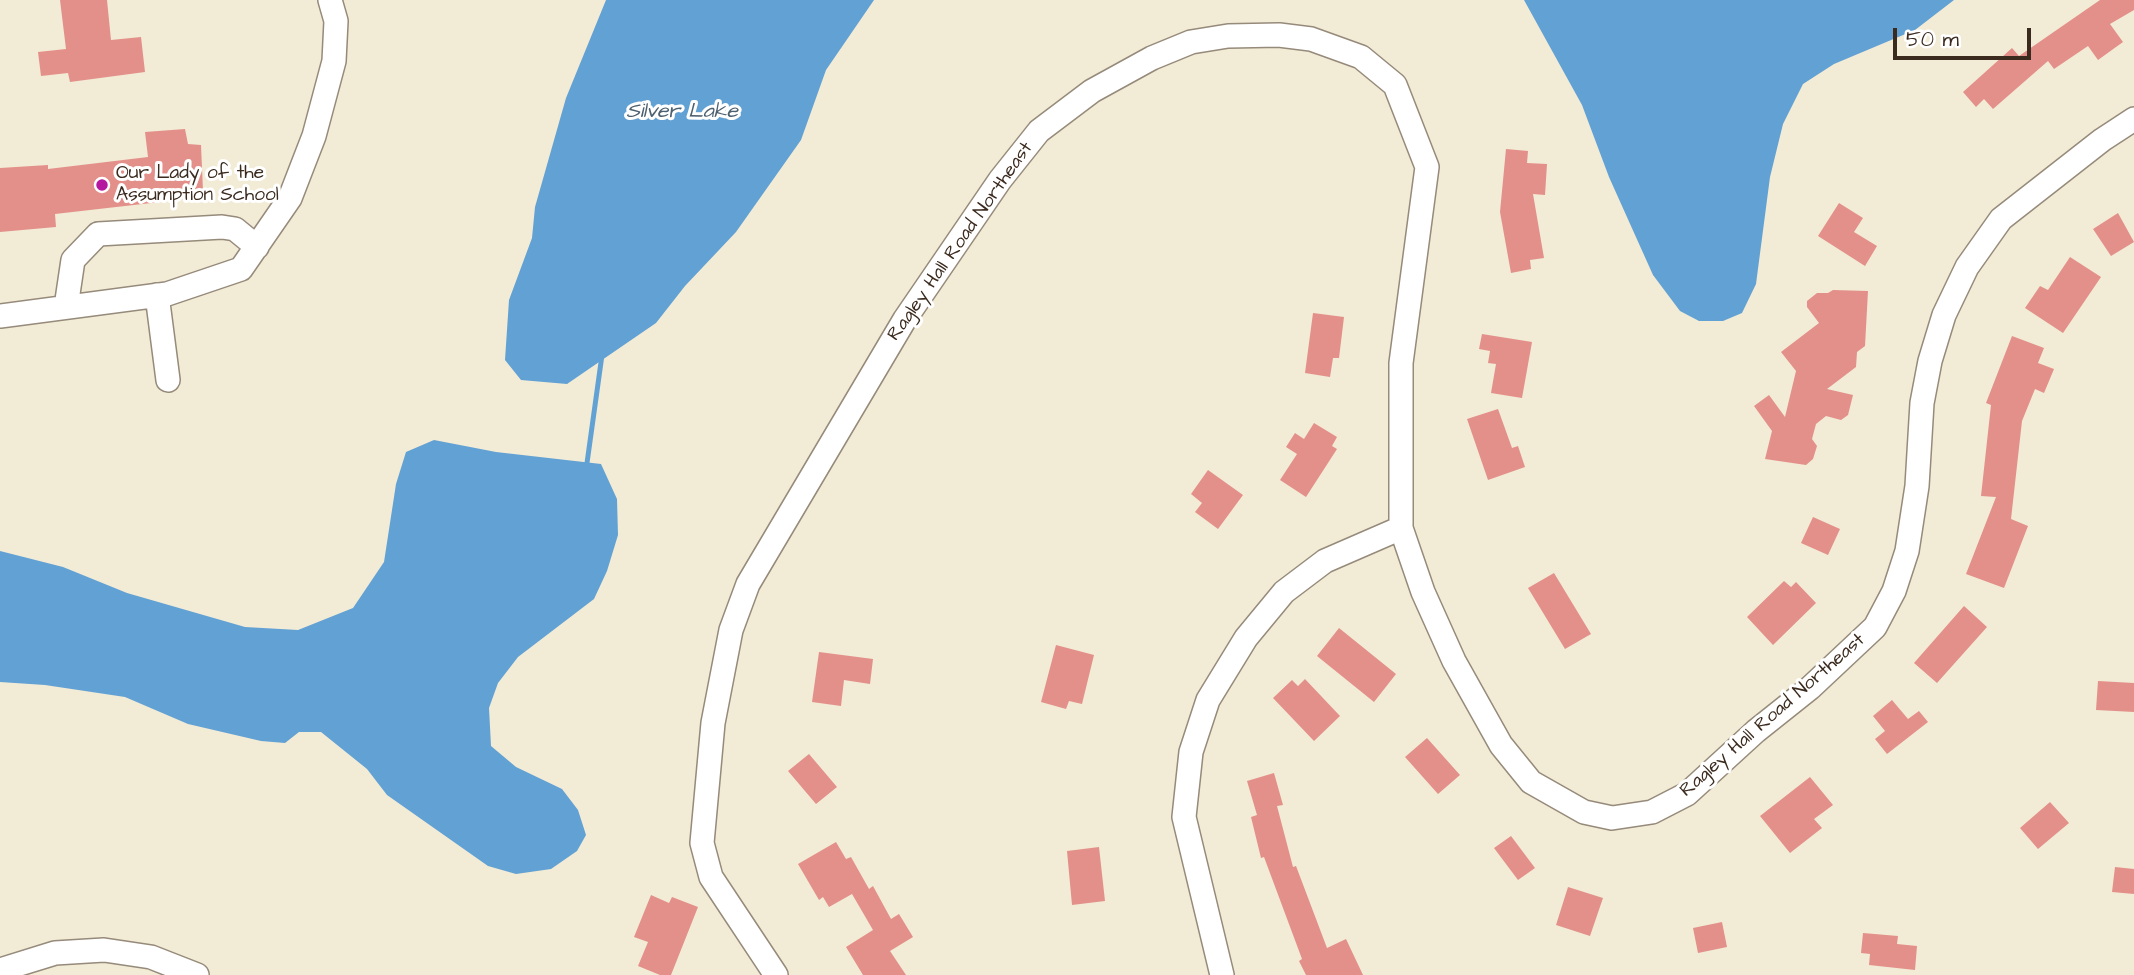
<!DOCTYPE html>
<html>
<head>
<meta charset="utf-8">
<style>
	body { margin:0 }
	#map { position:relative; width:2134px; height:975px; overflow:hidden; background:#f2ebd6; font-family:"Architects Daughter",sans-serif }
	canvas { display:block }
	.scale { position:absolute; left:1893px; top:28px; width:138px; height:32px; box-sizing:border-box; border:4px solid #3b2a1e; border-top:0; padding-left:9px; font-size:21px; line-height:24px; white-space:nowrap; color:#3b2a1e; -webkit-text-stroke:5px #fff; paint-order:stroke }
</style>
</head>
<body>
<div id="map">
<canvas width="2134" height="975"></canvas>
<div class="scale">50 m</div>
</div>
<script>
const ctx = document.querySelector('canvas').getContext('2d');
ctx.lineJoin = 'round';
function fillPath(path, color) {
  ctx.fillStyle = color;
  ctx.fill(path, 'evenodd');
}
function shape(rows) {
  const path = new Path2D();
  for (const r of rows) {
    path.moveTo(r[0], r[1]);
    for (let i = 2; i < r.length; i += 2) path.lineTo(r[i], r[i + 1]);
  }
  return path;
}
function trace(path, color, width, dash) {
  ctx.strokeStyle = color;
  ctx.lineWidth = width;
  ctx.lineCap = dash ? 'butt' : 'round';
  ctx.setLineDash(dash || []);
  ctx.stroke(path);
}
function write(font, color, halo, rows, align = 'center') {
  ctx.font = font + ' "Architects Daughter",sans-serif';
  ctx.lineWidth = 6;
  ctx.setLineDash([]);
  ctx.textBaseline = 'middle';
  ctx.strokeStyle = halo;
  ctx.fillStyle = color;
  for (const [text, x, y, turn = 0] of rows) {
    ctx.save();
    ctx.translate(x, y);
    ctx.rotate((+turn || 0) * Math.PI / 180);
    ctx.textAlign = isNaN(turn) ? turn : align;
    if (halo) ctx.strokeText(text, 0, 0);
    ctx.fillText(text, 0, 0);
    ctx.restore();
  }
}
const water = shape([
	[606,0,874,0,826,70,801,140,736,232,685,286,656,323,567,384,521,380,505,360,509,300,532,238,535,207,566,98],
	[1524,0,1954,0,1915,30,1834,64,1803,84,1783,124,1770,177,1756,284,1742,313,1723,321,1699,321,1680,311,1653,275,1609,177,1582,105],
	[434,440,496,452,601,464,617,499,618,535,607,571,594,599,518,657,498,683,489,708,491,746,516,767,562,789,578,810,586,835,577,851,551,869,516,874,488,866,387,795,367,769,321,732,299,732,285,743,261,741,188,724,125,697,45,685,0,682,0,551,63,567,127,593,245,627,298,630,353,608,384,562,396,484,406,452]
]);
const stream = shape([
	[587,463,602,355]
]);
const building = shape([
	[60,0,107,0,111,40,141,37,145,72,70,82,68,73,41,76,38,52,66,49],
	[2100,0,2134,0,2134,10,2110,24,2123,42,2098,60,2088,46,2054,69,2048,61,1993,109,1984,99,1976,107,1963,92,2012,48,2019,56],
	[185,129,188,144,201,145,203,191,194,191,195,198,55,214,56,227,0,232,0,168,48,165,48,169,148,157,145,132],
	[1506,149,1528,151,1527,163,1547,164,1545,195,1533,194,1544,258,1530,260,1531,269,1511,273,1500,212],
	[1839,203,1863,218,1854,232,1877,246,1865,266,1818,236],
	[2118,213,2134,242,2111,256,2093,229],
	[2070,257,2101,277,2063,333,2025,308,2040,286,2048,290],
	[1833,290,1868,291,1865,346,1857,352,1856,367,1827,389,1853,395,1848,415,1841,420,1826,416,1816,424,1812,439,1817,446,1813,459,1806,465,1765,459,1772,431,1754,406,1769,395,1785,417,1796,371,1781,352,1819,323,1807,307,1807,301,1817,293,1828,293],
	[1313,313,1344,317,1339,358,1333,358,1330,377,1305,373],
	[1482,334,1532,342,1522,398,1491,393,1496,364,1488,363,1490,351,1479,349],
	[2012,336,2044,348,2038,363,2054,369,2044,393,2035,389,2022,421,2011,519,2028,526,2004,588,1966,574,1996,497,1981,496,1991,405,1986,403],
	[1498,409,1512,448,1518,446,1525,467,1488,480,1467,419],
	[1314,423,1337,437,1332,446,1337,449,1306,497,1280,480,1297,454,1286,447,1295,433,1304,439],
	[1208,470,1243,495,1218,529,1195,512,1202,503,1191,494],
	[1813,517,1840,529,1828,555,1801,543],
	[1554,573,1591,634,1565,649,1528,588],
	[1784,581,1791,587,1796,582,1816,603,1773,645,1747,617],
	[1964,606,1987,627,1937,683,1914,663],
	[1339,628,1396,674,1374,702,1317,656],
	[1056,645,1094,655,1082,704,1069,701,1066,709,1041,702],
	[819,652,873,659,870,684,844,680,841,706,812,702],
	[1305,679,1340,716,1314,741,1273,698,1292,680,1298,686],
	[2098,681,2134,683,2134,712,2096,710],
	[1892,700,1908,719,1919,711,1928,722,1887,754,1875,739,1885,731,1873,716],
	[1427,738,1460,775,1438,794,1405,757],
	[809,754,837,787,816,804,788,771],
	[1274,773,1283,805,1277,806,1293,867,1296,866,1327,948,1346,939,1363,975,1306,975,1299,961,1302,959,1264,857,1261,858,1251,817,1257,815,1247,781],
	[1810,777,1833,805,1814,819,1822,828,1790,853,1760,816],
	[2050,802,2069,823,2038,849,2020,828],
	[1511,836,1535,868,1518,880,1494,848],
	[836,842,846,859,851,857,869,889,873,886,891,919,899,914,913,937,890,951,906,975,863,975,846,947,873,930,852,894,829,907,823,897,819,900,798,864],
	[1099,847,1105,901,1072,905,1067,851],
	[2115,867,2134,869,2134,894,2112,892],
	[1568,887,1603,898,1590,936,1556,925],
	[651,895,669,903,672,897,698,907,671,975,660,975,638,966,648,942,634,937],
	[1722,922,1727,947,1698,953,1693,928],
	[1863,933,1898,936,1897,944,1917,946,1915,970,1869,965,1870,954,1861,953]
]);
const minor = shape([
	[157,295,168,380],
	[66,307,73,260,98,234,222,227,235,229,257,247],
	[0,316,167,294,241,269,290,198,314,136,334,61,336,21,330,0],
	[0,970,55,953,104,950,151,957,197,975],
	[776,975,711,877,702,843,713,723,731,630,748,584,905,319,1000,180,1039,131,1092,91,1152,58,1191,42,1228,36,1279,35,1311,39,1361,57,1395,85,1427,167,1401,363,1401,528,1423,592,1454,661,1501,745,1531,782,1584,812,1612,818,1652,812,1687,794,1756,731,1810,688,1875,627,1894,591,1907,551,1917,486,1922,403,1930,361,1944,315,1967,267,2001,219,2102,140,2134,119],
	[1222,975,1184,817,1191,752,1208,700,1246,638,1284,592,1325,561,1401,528]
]);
const markers = [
	[102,185,7,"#b5179e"]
];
const poiNames = [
	["Our Lady of the",116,174],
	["Assumption School",116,196]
];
const streetNames = [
	["Ragley Hall Road Northeast",961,242,-55],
	["Ragley Hall Road Northeast",1773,716,-41]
];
const waterNames = [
	["Silver Lake",682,113]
];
fillPath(water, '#62a1d4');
trace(stream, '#62a1d4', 5);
fillPath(building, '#e3908a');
trace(minor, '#968a7a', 26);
trace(minor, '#fff', 23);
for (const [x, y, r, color] of markers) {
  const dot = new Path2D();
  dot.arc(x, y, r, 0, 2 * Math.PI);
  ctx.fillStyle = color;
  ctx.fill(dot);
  trace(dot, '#fff', 2.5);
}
write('19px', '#3b2a1e', '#fff', poiNames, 'left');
write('19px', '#3b2a1e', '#fff', streetNames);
write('italic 21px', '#4d6070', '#fff', waterNames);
</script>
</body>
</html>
